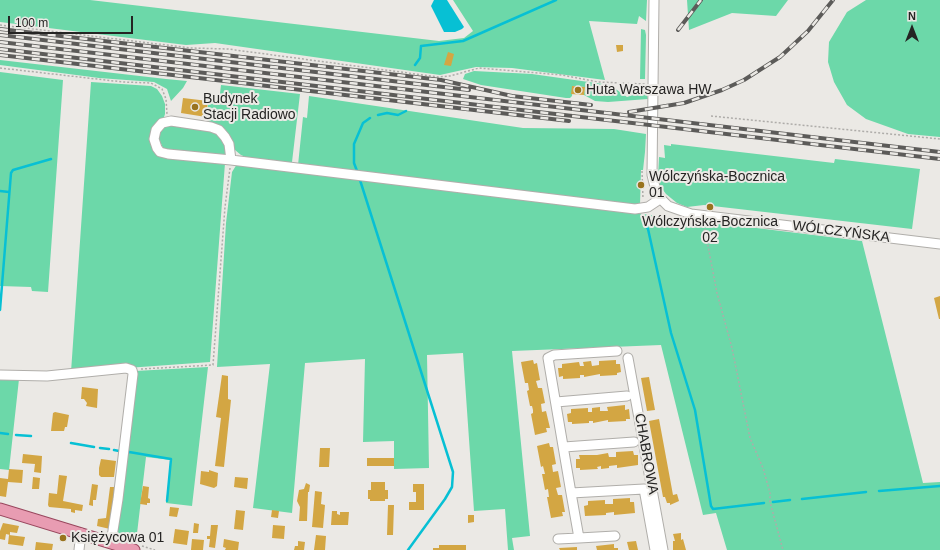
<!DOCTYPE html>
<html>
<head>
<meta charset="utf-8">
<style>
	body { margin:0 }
	#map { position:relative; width:940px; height:550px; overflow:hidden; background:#ebe9e5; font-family:Arial,sans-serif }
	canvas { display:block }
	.north { position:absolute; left:892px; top:8px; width:40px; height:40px; -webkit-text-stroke:3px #ebe9e5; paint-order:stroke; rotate:0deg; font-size:11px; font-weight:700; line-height:16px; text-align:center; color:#252423 }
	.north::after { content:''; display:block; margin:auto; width:14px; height:18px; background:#252423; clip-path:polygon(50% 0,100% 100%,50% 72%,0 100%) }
	.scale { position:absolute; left:8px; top:16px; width:125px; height:18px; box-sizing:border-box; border:2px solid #252423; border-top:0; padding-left:5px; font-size:12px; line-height:14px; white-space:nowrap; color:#252423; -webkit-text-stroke:3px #ebe9e5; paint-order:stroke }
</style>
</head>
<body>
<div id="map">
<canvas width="940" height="550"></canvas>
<div class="north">N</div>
<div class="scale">100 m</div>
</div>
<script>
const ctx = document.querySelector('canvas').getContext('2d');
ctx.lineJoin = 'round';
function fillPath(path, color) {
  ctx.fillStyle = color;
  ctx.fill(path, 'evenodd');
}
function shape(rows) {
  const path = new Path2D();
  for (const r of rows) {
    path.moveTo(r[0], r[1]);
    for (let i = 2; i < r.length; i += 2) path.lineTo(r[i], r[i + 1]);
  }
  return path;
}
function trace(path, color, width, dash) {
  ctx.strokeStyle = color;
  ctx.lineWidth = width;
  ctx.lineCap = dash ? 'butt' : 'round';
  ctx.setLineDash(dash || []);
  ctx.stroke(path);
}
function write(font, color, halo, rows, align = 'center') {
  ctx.font = font + ' Arial,sans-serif';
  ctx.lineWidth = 4;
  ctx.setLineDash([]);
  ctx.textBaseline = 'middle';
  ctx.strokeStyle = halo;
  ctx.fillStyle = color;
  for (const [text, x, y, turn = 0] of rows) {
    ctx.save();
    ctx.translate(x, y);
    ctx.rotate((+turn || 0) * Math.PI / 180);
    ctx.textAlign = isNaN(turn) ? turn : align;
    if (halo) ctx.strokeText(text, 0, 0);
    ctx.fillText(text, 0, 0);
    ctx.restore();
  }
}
const green = shape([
	[0,0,90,0,439,41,464,38,473,31,453,0,647,0,646,21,639,16,637,24,589,21,605,80,512,68,476,67,440,75,215,43,186,45,0,22],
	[687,0,788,0,776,16,732,13,689,30],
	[866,0,940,0,940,137,908,134,866,119,847,105,834,82,828,62,829,42,847,12],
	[641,29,645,30,646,35,645,79,640,79],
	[0,60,166,79,187,81,183,88,171,101,167,89,154,82,99,78,0,65],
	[474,71,532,74,610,85,627,97,636,94,638,87,641,86,645,87,648,99,608,102,595,101,584,95,585,87,573,86,572,96,570,98,566,98,481,85,463,79,465,74],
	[0,72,63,80,48,292,32,291,31,287,0,286],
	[91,82,151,86,157,89,162,96,165,104,165,114,154,149,225,163,210,362,71,372],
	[221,85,300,94,292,162,290,164,250,159,241,155,235,150,225,129,207,123,208,101,219,102],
	[309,96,523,128,614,129,646,134,645,152,643,170,641,170,640,205,298,165,303,117,307,118],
	[169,125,215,131,225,143,226,154,223,156,168,150,163,148,158,137,159,132,163,127],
	[671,144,834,163,835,159,920,169,912,229,704,205,687,207,677,203,666,194,660,186,658,178,659,157,665,158,664,145,671,146],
	[237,164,862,241,923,483,940,482,940,550,727,550,716,513,703,515,661,345,512,351,530,536,512,538,514,550,508,550,505,509,474,511,463,353,427,355,429,468,394,469,394,441,363,442,365,359,305,363,292,513,253,508,270,364,217,367,226,223,232,172],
	[208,367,192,506,166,503,171,460,146,457,136,542,115,536,135,371],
	[0,379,19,379,9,470,0,469]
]);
const water = shape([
	[434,0,447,0,464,27,462,29,455,32,444,32,431,6]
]);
const stream = shape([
	[415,65,420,58,421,46,463,41,556,0],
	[378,115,387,113,398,115,406,111],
	[357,171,354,163,354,144,363,123,370,118],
	[360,180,453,472,452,487,445,499,408,550],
	[0,191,9,192],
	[645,219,644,224,648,229,671,333,695,410,711,506,713,509,764,503],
	[0,310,11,173,13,170,51,159],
	[0,433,8,434],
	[16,435,31,436],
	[71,443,94,447],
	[100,448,109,449],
	[114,450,119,451],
	[129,452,171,459,167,501],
	[879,491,940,486],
	[802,499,866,492],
	[773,502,790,500]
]);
const building = shape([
	[616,45,623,45,623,51,617,52],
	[448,52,454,54,451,66,444,65],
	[572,86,585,87,584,95,571,94],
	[183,98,208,101,206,117,181,113],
	[940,296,940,319,939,319,934,298],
	[533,360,534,364,537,363,540,380,536,381,538,388,542,388,545,403,541,404,542,412,546,411,550,428,546,428,547,432,535,435,531,414,533,413,533,410,532,406,530,406,527,391,529,390,528,383,525,383,521,362],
	[616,360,616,364,620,364,621,372,617,373,617,375,600,376,600,374,584,377,584,375,580,375,580,378,563,379,563,376,559,377,558,368,562,368,562,364,579,362,580,366,584,366,583,362,591,361,592,366,599,365,599,361],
	[222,375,228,376,228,399,231,400,224,467,215,466,221,418,216,417],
	[649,377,655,410,647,411,641,378],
	[82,387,98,389,97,408,86,406,87,403,84,399,81,399],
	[625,405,625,410,629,409,630,419,626,419,626,421,608,422,608,420,593,423,593,421,589,421,589,423,572,424,572,422,568,422,567,414,571,413,571,409,588,408,588,412,592,412,592,408,600,407,600,411,608,411,607,407],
	[55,412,69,415,67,427,65,427,64,431,51,431,53,413],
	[659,419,673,495,677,494,679,501,670,505,670,503,667,503,665,497,663,497,649,421],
	[549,443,550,447,553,447,556,464,552,465,553,472,558,471,561,487,556,488,558,495,562,495,565,512,562,512,563,516,551,518,547,497,549,497,548,489,545,490,542,474,545,474,543,466,541,467,537,446],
	[320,448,330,448,329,467,319,467],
	[633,451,634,455,638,455,638,465,617,468,617,465,609,466,609,468,601,469,601,466,597,467,598,469,580,470,580,468,576,468,576,459,580,459,579,455,597,455,608,453,609,457,616,457,616,452],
	[23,454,42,456,41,473,34,472,35,464,22,463],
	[367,458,394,458,394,466,367,466],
	[101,459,116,461,114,477,101,477,99,475,99,468],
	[9,469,23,470,22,483,8,482,6,497,0,496,0,478,8,479],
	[209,470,218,473,217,486,214,488,200,484,201,471,209,472],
	[59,475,67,476,63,501,83,505,82,511,75,510,75,513,71,512,71,509,49,507,48,505,49,493,57,494],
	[33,477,40,478,39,489,32,489],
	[235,477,248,478,247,489,234,487],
	[371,482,385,482,385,490,388,490,388,499,385,499,385,501,370,501,370,499,368,499,368,490,371,490],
	[306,483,310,485,309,492,308,492,307,521,299,521,300,507,297,501,299,490,304,489],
	[92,484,98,485,96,500,93,500,93,506,89,505],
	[413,484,424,484,424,510,409,510,409,502,416,502,416,492,413,492],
	[143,486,149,487,148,498,150,499,150,503,147,503,147,505,140,504],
	[110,487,117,487,110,529,97,526,98,519,106,518],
	[315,491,322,492,321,504,325,505,323,528,312,527],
	[630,498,630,502,634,502,635,513,614,515,614,512,606,513,606,515,585,516,584,506,588,505,588,501,605,500,605,504,613,504,613,499],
	[388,505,394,505,393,535,387,535],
	[170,507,179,508,177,517,169,516],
	[236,510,245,511,243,530,234,529],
	[272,510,279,511,278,518,271,517],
	[332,511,337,511,337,514,340,515,340,512,349,512,348,525,331,525],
	[468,515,474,515,474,522,468,523],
	[3,523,19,526,17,533,10,532,10,535,6,534,5,540,0,539,0,531],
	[194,523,199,524,198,533,193,533],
	[211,525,218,525,215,548,209,547,210,539,207,539,207,536,210,536],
	[273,525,285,526,284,539,272,538],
	[175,529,189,531,187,545,173,543],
	[681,533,681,540,683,539,686,550,673,550,673,541,675,541,673,534],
	[9,535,25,537,23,546,8,544],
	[316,535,326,536,325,550,314,550],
	[192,539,204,540,203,550,191,550],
	[224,539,239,542,238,550,225,550,226,548,223,547],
	[298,541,305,542,304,550,294,550,295,546,298,546],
	[636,541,638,550,629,550,627,542],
	[36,542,53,544,52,550,35,550],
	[614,544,614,548,618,548,618,550,597,550,596,546],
	[439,545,466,545,466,550,433,550,433,548,439,548],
	[577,547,577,550,560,550,559,548]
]);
const path = shape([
	[0,25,191,48,228,49,438,77,450,76,479,68,562,75,598,82,645,84],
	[0,68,123,82,151,83,162,89,166,99,167,114],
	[711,116,940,139],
	[642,171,643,199],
	[704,225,717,293,732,348,750,438,763,468,770,493,770,502,783,550],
	[141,369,213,365,225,207,230,168],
	[142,546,155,550]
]);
const minor = shape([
	[654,0,652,175,657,195,668,206,691,214,940,244],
	[231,160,229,144,225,137,219,130,211,127,171,121,162,123,156,130,154,139,157,148,160,152,168,154,231,160,635,209,648,207,660,199],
	[628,358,663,550],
	[0,375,47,376,126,368,132,370,133,374,118,499,111,543],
	[556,402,627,396],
	[564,447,634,442],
	[571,493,548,358,554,355,617,351],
	[615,536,579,538,571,493,644,489,655,550],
	[558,539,579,538],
	[79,550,81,533]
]);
const major = shape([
	[0,509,134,550]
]);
const rail = shape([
	[0,29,441,80,512,96,591,105],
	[678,30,701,0],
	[0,35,469,90],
	[0,42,940,152],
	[0,49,940,159],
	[0,55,569,121],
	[629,112,684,103,722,90,744,80,780,57,793,45,808,31,833,0]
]);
const markers = [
	[578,90,4,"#99731e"],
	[195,107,4,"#99731e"],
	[641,185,4,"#99731e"],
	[710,207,4,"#99731e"],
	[63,538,4,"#99731e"]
];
const poiNames = [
	["Huta Warszawa HW",586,90],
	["Budynek",203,99],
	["Stacji Radiowo",203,115],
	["Wólczyńska-Bocznica",649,177],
	["01",649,193],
	["Wólczyńska-Bocznica",710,222,"center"],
	["02",710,238,"center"],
	["Księżycowa 01",71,538]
];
const streetNames = [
	["WÓLCZYŃSKA",841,232,7],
	["CHABROWA",646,454,80]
];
fillPath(green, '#6cd8a9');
fillPath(water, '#07c0d4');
trace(stream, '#07c0d4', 2.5);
fillPath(building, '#d3a643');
trace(minor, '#b0aeaa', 11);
trace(major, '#99475e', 13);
trace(path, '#aeaca9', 1.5, [2, 2]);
trace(minor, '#fff', 9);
trace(major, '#e89cb2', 11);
trace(rail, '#5c5b59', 4);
trace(rail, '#ebe9e5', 2.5, [8]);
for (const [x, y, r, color] of markers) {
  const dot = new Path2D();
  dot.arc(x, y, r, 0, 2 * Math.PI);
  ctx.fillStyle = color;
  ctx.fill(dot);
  trace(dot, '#ebe9e5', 1.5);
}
write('14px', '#252423', '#ebe9e5', poiNames, 'left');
write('14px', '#252423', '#ebe9e5', streetNames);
</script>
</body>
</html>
